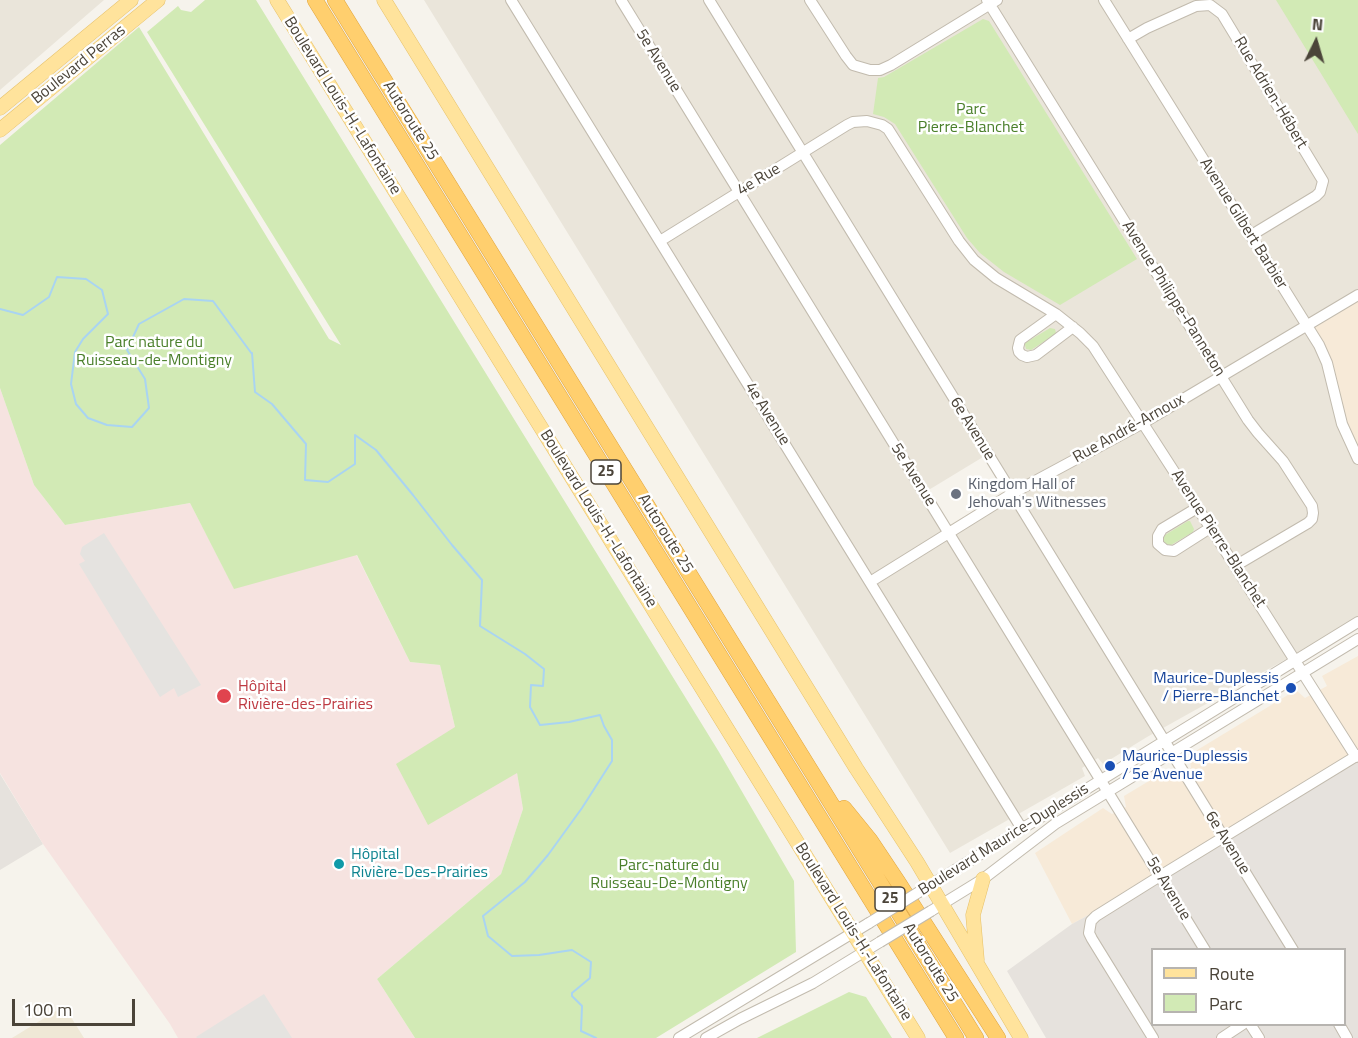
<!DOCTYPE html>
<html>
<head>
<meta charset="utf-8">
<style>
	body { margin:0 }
	#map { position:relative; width:1358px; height:1038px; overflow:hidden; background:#f6f3ec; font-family:"Titillium Web",sans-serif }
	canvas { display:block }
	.legend { position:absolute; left:1151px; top:948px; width:195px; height:78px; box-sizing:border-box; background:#fff; border:2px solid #b7b4b0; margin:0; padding:8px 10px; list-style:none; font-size:18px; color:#4b4439 }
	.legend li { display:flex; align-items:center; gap:12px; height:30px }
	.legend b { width:30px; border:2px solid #b7b4b0 }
	.north { position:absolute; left:1286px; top:12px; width:60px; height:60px; -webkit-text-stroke:4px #fff; paint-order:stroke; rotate:5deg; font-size:16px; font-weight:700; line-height:24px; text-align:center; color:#4b4439 }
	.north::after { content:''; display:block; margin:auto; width:21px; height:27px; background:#4b4439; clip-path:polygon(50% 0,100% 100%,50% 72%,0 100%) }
	.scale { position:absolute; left:12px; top:999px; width:123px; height:27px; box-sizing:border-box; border:3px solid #4b4439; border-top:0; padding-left:8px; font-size:18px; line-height:21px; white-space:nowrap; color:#4b4439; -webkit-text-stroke:4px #fff; paint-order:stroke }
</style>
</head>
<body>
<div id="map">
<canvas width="1358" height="1038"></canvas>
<ul class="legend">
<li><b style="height:8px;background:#ffe39c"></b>Route</li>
<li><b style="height:16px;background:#d2eab5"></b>Parc</li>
</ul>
<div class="north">N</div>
<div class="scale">100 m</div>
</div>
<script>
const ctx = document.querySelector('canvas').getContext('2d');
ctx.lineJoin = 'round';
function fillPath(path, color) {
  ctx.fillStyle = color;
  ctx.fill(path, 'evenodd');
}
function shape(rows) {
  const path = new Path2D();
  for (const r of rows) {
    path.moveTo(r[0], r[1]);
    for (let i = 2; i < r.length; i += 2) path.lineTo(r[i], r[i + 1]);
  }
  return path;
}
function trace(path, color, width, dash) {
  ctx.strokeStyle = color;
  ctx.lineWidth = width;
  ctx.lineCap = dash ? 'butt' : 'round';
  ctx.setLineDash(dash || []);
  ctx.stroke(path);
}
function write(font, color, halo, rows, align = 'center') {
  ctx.font = font + ' "Titillium Web",sans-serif';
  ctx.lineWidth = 5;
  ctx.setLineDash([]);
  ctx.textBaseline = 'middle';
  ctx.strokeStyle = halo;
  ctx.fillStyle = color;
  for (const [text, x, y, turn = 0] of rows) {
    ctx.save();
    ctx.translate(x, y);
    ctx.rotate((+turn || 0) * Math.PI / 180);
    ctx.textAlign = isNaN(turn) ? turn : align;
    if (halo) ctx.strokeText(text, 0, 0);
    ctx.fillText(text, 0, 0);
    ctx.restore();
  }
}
const residential = shape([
	[0,0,104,0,0,90],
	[424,0,1358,0,1358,295,1319,345,1358,459,1358,619,1147,737,1103,764,1098,758,1082,768,1085,776,950,853],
	[983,457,1005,492,948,526,927,491]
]);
const commercial = shape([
	[1358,295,1358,459,1333,383,1306,325],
	[1358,656,1358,755,1160,876,1072,924,1035,853,1103,808,1112,814,1126,807,1124,796,1169,769,1178,776,1191,768,1189,755,1296,690,1305,698,1327,686,1322,676]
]);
const industrial = shape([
	[1358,755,1358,1038,1046,1038,1007,971,1072,924,1160,876],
	[1152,950,1344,950,1344,1024,1152,1024],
	[0,774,43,844,0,870]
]);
const education = shape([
	[64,1006,84,1038,12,1038]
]);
const medical = shape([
	[0,388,34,485,65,525,190,503,234,588,356,554,410,662,440,665,455,727,517,773,523,809,501,874,377,979,415,1038,178,1038,170,1024,43,844,0,773]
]);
const green = shape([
	[205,0,256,0,719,752,794,881,796,952,656,1038,415,1038,377,979,501,874,523,809,517,773,428,825,396,764,455,727,440,665,410,662,357,555,234,589,190,503,65,525,34,485,0,388,0,145,139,27,329,339,341,345,147,32,178,6,181,10,191,12],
	[1276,0,1358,0,1358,134],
	[983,19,989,21,1137,259,1060,305,1004,272,980,253,967,238,895,124,884,117,873,114,878,78,884,77],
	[1050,328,1055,329,1056,333,1054,335,1031,350,1026,349,1025,345,1025,343],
	[1188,521,1190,521,1194,529,1193,532,1171,545,1165,544,1163,539,1165,535],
	[849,992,866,997,892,1038,757,1038]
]);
const parking = shape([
	[104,533,201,685,178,697,174,688,160,697,79,564,85,561,80,554,82,547],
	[264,994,292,1038,197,1038,196,1037]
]);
const stream = shape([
	[0,309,23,315,49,297,57,277,86,279,102,290,108,314,83,339,75,352,71,384,76,404,88,418,107,425,132,427,149,408,145,379,127,350,139,324,184,299,213,301,252,354,252,353,255,392,272,404,306,444,305,480,328,482,355,464,355,435,376,450,413,495,452,545,482,580,480,626,525,654,544,669,543,686,531,685,530,707,540,725,569,722,600,715,604,726,612,740,612,761,582,808,548,855,525,882,483,916,488,936,512,956,539,955,572,950,591,962,590,978,572,993,572,996,582,1006,581,1031,596,1038]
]);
const minor = shape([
	[511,0,1022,829],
	[621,0,1205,950],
	[709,0,1293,950],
	[810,0,846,56,853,65,870,70,880,70,891,65,997,0],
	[987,0,1248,420,1258,433,1283,461,1312,506,1313,513,1312,519,1308,523,1235,566],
	[1104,0,1319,345,1327,363,1342,424,1358,459],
	[1128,39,1147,28,1196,6,1210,5,1222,14,1323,181,1320,192,1316,196,1250,236],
	[660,241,847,125,853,122,867,121,882,125,888,129,959,241,974,260,996,278,1056,314,1080,333,1093,346,1235,566,1356,757],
	[1056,314,1020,340,1018,348,1019,352,1022,355,1027,357,1036,355,1073,327],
	[1197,508,1162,529,1158,536,1158,544,1165,550,1174,551,1210,528],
	[870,582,1013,493,1143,423,1358,295],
	[919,892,1358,622],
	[931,911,983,879,1055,824,1358,639],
	[1250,1024,1259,1038],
	[1339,1024,1347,1038],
	[679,1038,869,923],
	[706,1038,740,1019,813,983,880,942],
	[1153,1038,1092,939,1089,933,1091,921,1096,916,1160,876,1358,755],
	[1222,1038,1243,1024]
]);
const major = shape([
	[277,0,918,1038],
	[384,0,856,768,917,862,1021,1038],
	[0,108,131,0],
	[0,130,158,0],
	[977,960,973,915,983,879]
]);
const highway = shape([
	[315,0,956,1038],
	[335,0,976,1038],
	[844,808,870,840,898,882,998,1038]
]);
const minorBridge = shape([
	[869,923,919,892],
	[880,942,931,911]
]);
const markers = [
	[956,494,6,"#6b7280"],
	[1291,688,6,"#1a4fb4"],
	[224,696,8,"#e0444e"],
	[1110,766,6,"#1a4fb4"],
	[339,864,6,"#0f9aa8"]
];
const shields = [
	[606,472,30],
	[890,899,30]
];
const shieldNames = [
	["25",606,472],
	["25",890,899]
];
const streetNames = [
	["5e Avenue",658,61,58],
	["Boulevard Perras",79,65,-39],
	["Rue Adrien-Hébert",1270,93,59],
	["Boulevard Louis-H.-Lafontaine",342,106,58],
	["Autoroute 25",410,121,58],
	["4e Rue",759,180,-31],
	["Avenue Gilbert Barbier",1243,224,58],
	["Avenue Philippe-Panneton",1173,299,58],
	["4e Avenue",767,414,58],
	["6e Avenue",972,429,58],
	["Rue André-Arnoux",1129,429,-29],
	["5e Avenue",913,475,58],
	["Boulevard Louis-H.-Lafontaine",598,519,58],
	["Autoroute 25",665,534,58],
	["Avenue Pierre-Blanchet",1218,539,57],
	["Boulevard Maurice-Duplessis",1004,840,-32],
	["6e Avenue",1227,843,58],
	["5e Avenue",1168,889,59],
	["Boulevard Louis-H.-Lafontaine",853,932,58],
	["Autoroute 25",930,963,58]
];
const parkNames = [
	["Parc",971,110],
	["Pierre-Blanchet",971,128],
	["Parc nature du",154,343],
	["Ruisseau-de-Montigny",154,361],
	["Parc-nature du",669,866],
	["Ruisseau-De-Montigny",669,884]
];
const worshipNames = [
	["Kingdom Hall of",968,485],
	["Jehovah's Witnesses",968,503]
];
const transitNames = [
	["Maurice-Duplessis",1279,679],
	["/ Pierre-Blanchet",1279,697],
	["Maurice-Duplessis",1122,757,"left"],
	["/ 5e Avenue",1122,775,"left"]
];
const healthNames = [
	["Hôpital",238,687],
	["Rivière-des-Prairies",238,705]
];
const cultureNames = [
	["Hôpital",351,855],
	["Rivière-Des-Prairies",351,873]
];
fillPath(residential, '#eae5da');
fillPath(commercial, '#f7ead8');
fillPath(industrial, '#e6e2dd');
fillPath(education, '#efe8d6');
fillPath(medical, '#f6e3e0');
fillPath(green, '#d2eab5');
fillPath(parking, '#e5e3e0');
trace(stream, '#a9d4f2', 2);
trace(minor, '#c2bbae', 12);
trace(major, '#e6c16a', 15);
trace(highway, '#e0a43c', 16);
trace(minor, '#fff', 10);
trace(major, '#ffe39c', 14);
trace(highway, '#ffcf6e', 15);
trace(minorBridge, '#c2bbae', 12, []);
trace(minorBridge, '#fff', 10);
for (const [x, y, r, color] of markers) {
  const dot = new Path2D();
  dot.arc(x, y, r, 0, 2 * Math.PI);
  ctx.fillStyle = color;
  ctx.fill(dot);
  trace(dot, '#fff', 2);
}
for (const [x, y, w] of shields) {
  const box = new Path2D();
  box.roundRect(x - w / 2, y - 12, w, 24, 4.5);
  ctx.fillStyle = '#fff';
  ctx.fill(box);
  trace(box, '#4b4439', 1.5);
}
write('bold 15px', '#4b4439', null, shieldNames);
write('16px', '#4b4439', '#fff', streetNames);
write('16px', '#4a7f2a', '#fff', parkNames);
write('16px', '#5b616d', '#fff', worshipNames, 'left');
write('16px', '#164399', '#fff', transitNames, 'right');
write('16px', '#be3a42', '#fff', healthNames, 'left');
write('16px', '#0d838f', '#fff', cultureNames, 'left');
</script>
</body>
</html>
